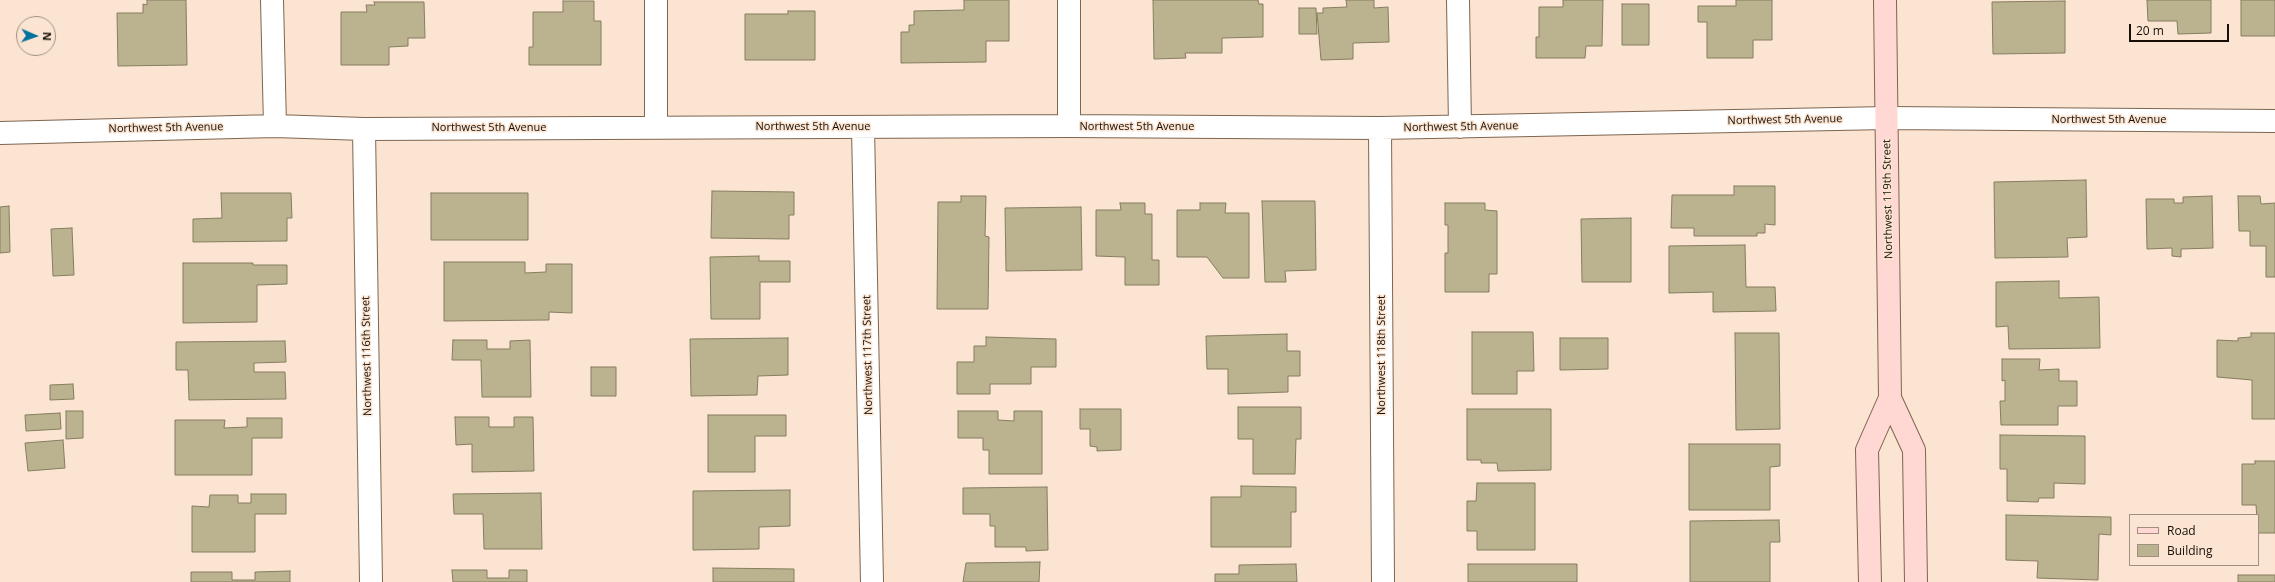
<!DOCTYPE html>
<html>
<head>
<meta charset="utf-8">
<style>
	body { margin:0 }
	#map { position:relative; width:2275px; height:582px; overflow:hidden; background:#fbe5d2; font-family:"Open Sans",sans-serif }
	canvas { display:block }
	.legend { position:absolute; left:2129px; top:514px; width:130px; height:52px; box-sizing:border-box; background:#fbe5d2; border:1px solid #a08f80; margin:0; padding:5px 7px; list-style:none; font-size:12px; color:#170e06 }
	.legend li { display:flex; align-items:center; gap:8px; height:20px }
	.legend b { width:20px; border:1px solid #a08f80 }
	.north { position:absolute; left:16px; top:16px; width:40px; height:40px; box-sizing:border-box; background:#fbe5d2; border:1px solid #a08f80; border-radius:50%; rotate:92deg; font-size:11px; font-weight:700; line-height:16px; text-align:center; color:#170e06 }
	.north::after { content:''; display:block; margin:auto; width:14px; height:18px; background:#02729d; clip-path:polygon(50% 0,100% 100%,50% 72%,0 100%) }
	.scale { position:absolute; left:2129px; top:24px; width:100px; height:18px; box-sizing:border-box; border:2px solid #170e06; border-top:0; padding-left:5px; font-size:12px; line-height:14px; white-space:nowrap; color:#170e06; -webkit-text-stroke:3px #fbe5d2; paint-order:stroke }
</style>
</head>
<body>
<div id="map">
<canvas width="2275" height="582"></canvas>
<ul class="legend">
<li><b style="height:5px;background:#ffd7d3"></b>Road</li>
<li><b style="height:11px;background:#bbb38f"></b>Building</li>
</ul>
<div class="north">N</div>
<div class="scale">20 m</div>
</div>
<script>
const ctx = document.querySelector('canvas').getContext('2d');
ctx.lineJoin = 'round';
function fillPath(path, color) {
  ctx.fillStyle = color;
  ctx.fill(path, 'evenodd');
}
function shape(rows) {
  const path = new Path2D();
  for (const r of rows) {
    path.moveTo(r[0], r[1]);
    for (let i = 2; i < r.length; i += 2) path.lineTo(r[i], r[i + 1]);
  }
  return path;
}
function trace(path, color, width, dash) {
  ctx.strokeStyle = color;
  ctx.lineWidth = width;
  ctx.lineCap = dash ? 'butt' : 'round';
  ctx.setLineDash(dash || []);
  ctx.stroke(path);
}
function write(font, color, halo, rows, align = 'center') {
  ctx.font = font + ' "Open Sans",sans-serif';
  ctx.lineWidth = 3;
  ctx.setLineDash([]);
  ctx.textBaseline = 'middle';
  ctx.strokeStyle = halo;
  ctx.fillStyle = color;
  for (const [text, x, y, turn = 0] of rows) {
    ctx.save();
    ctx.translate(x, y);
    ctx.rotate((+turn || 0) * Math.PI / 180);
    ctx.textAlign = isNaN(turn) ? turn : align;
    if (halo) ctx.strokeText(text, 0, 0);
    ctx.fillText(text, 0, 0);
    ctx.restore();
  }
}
const building = shape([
	[147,0,186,0,187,65,118,66,117,13,143,13,143,4,147,5,147,0],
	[964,0,1009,0,1009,41,986,41,986,62,901,63,901,32,909,32,909,25,914,25,914,11,964,10,964,0],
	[1153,0,1258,0,1259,4,1263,4,1263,37,1222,38,1222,53,1185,53,1186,58,1154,59,1153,0],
	[1346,0,1374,0,1374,8,1388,7,1389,42,1353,43,1353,59,1321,60,1317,13,1323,13,1323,8,1347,7,1346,0],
	[1563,0,1603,0,1602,46,1586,46,1585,58,1536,58,1536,37,1539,37,1539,7,1563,7,1563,0],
	[1736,0,1772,0,1772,40,1753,40,1753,58,1707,58,1707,22,1698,22,1698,6,1736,6,1736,0],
	[2147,0,2211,0,2211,33,2178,34,2177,21,2148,21,2147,0],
	[2241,0,2275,0,2275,36,2241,36,2241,0],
	[563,1,594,1,594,21,601,21,601,65,529,65,529,47,533,47,533,12,563,12,563,1],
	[2065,1,2065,53,1993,54,1992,2,2065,1],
	[374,2,424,2,425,38,408,38,408,46,389,47,389,65,341,65,341,12,367,12,366,5,375,5,374,2],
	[1622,4,1649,4,1649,45,1622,45,1622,4],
	[1299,8,1316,8,1317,34,1299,34,1299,8],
	[788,11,815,11,815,60,745,60,745,14,788,14,788,11],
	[2086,180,2087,237,2067,238,2068,257,1995,258,1994,182,2086,180],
	[1734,186,1775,186,1775,225,1765,224,1765,233,1757,233,1757,236,1694,236,1694,228,1671,228,1672,195,1734,195,1734,186],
	[712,191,794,192,794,215,789,215,789,239,711,238,712,191],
	[221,193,291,193,292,218,287,218,287,241,193,242,193,219,222,218,221,193],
	[431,193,528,193,528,240,431,240,431,193],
	[961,196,986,196,985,236,989,237,988,309,937,309,938,202,961,202,961,196],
	[2212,196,2213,248,2181,249,2181,257,2172,256,2172,248,2147,249,2146,199,2174,199,2174,203,2183,203,2183,197,2212,196],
	[2238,196,2260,196,2261,204,2275,203,2275,277,2266,277,2266,246,2250,246,2250,231,2239,231,2238,196],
	[1262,201,1315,201,1316,270,1285,271,1286,282,1265,282,1262,201],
	[1120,203,1145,203,1145,214,1152,214,1152,260,1159,260,1159,285,1125,285,1125,257,1096,256,1096,210,1121,210,1120,203],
	[1200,203,1226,203,1225,213,1249,213,1249,278,1223,278,1207,257,1177,257,1177,210,1200,210,1200,203],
	[1445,203,1485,203,1485,210,1497,211,1497,274,1489,274,1489,292,1445,292,1445,253,1448,253,1448,225,1445,225,1445,203],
	[9,206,10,252,0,253,0,207,9,206],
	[1081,207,1082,270,1006,271,1005,208,1081,207],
	[1631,218,1631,282,1582,282,1581,219,1631,218],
	[72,228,74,275,53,276,51,229,72,228],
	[1745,245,1746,287,1775,287,1776,311,1713,312,1713,292,1669,293,1669,246,1745,245],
	[759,256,759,261,790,261,790,282,760,282,760,319,711,319,710,257,759,256],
	[444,262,525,262,525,273,546,272,546,264,572,264,572,313,549,312,549,320,444,321,444,262],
	[183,263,253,263,253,265,287,265,287,284,257,285,257,322,183,323,183,263],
	[2059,281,2059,298,2099,297,2100,348,2009,349,2008,326,1996,327,1996,282,2059,281],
	[1472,332,1533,332,1534,371,1517,371,1517,394,1472,394,1472,332],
	[1735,333,1779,333,1780,429,1736,430,1735,333],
	[2251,333,2275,333,2275,419,2252,419,2252,380,2217,377,2217,340,2238,341,2238,338,2251,337,2251,333],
	[1287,334,1287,351,1300,351,1300,376,1288,376,1288,392,1228,394,1228,369,1207,369,1206,336,1287,334],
	[986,337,1056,339,1056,367,1031,367,1031,384,990,384,990,394,957,394,957,362,974,362,974,346,986,346,986,337],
	[788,338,788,375,758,376,757,395,691,396,690,339,788,338],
	[1560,338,1608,338,1608,369,1560,370,1560,338],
	[453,340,487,340,487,349,510,349,510,341,530,340,531,397,482,397,481,360,452,360,453,340],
	[285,341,286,362,254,363,254,372,285,372,286,399,189,400,188,370,176,370,176,342,285,341],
	[2002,359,2040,359,2039,370,2059,369,2059,381,2077,381,2077,406,2058,406,2058,425,2001,425,2000,401,2005,401,2005,380,2002,381,2002,359],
	[591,367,616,367,616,396,591,396,591,367],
	[73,384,74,399,50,400,50,385,73,384],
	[1238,407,1301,407,1301,439,1296,439,1295,474,1253,474,1253,439,1238,439,1238,407],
	[1080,409,1121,409,1121,450,1097,451,1097,447,1090,446,1090,429,1080,429,1080,409],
	[1467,409,1551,409,1551,470,1498,471,1497,463,1481,463,1481,460,1467,460,1467,409],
	[66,411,83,411,83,438,66,439,66,411],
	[958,411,998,411,998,420,1014,421,1014,411,1042,411,1042,474,989,474,989,450,983,450,983,438,958,438,958,411],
	[60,413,61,429,26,431,25,415,60,413],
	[708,415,786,415,786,436,755,436,755,472,708,472,708,415],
	[455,417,489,417,489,427,514,427,514,417,533,417,534,471,472,472,472,444,456,445,455,417],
	[247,418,282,418,282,438,252,438,252,475,175,475,175,420,225,420,224,428,247,427,247,418],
	[2000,435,2085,436,2085,484,2054,483,2054,498,2039,498,2038,502,2007,501,2007,469,2000,469,2000,435],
	[63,440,65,468,28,471,25,443,63,440],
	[1689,444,1780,444,1780,466,1770,467,1770,510,1689,510,1689,444],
	[2255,461,2275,461,2275,533,2258,533,2256,505,2242,505,2242,464,2255,464,2255,461],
	[1477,483,1535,483,1535,550,1477,550,1477,531,1467,531,1467,501,1476,501,1477,483],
	[1241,486,1296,487,1296,512,1291,512,1291,547,1211,547,1211,497,1241,497,1241,486],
	[1047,487,1048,550,1026,551,1026,547,995,547,995,526,990,526,990,514,963,514,963,488,1047,487],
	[790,490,790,526,759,527,759,549,693,550,693,491,790,490],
	[541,493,542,549,484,549,483,514,454,514,453,494,541,493],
	[251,494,286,494,286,514,255,514,255,552,192,552,192,506,209,507,210,495,238,495,238,503,251,503,251,494],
	[2006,515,2111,517,2111,535,2099,534,2098,580,2037,578,2038,561,2006,560,2006,515],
	[1779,520,1780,542,1770,542,1770,582,1690,582,1690,521,1779,520],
	[1040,562,1039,582,963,582,966,563,1040,562],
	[1296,564,1297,582,1215,582,1215,574,1239,574,1239,565,1296,564],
	[1468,564,1577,564,1577,582,1468,582,1468,564],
	[713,568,794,569,794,582,713,582,713,568],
	[452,570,487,570,487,578,509,578,509,570,527,570,527,582,453,582,452,570],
	[290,571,290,582,191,582,191,572,232,572,232,580,255,580,255,572,290,571],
	[2238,575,2275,575,2275,582,2238,582,2238,575]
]);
const minor = shape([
	[272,0,275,126],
	[1069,0,1069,126],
	[1458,0,1460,127],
	[656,127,656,0],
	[863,127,872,582],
	[1380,128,1383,582],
	[364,129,371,582],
	[0,133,275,126,364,129,1069,126,1380,128,1887,118,2275,121]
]);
const secondary = shape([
	[1885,0,1890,398,1914,450,1916,582],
	[1870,582,1867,450,1890,398]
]);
const streetNames = [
	["Northwest 5th Avenue",1785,120,-1],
	["Northwest 5th Avenue",2109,120],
	["Northwest 5th Avenue",813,127],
	["Northwest 5th Avenue",1137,127],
	["Northwest 5th Avenue",1461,127,-1],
	["Northwest 5th Avenue",166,128,-1],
	["Northwest 5th Avenue",489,128],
	["Northwest 119th Street",1888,199,-91],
	["Northwest 117th Street",868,355,-91],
	["Northwest 118th Street",1382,355,-90],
	["Northwest 116th Street",367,356,-91]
];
fillPath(building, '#bbb38f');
trace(building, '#847d5f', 1);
trace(minor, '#7d6550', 24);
trace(secondary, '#7d6550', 24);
trace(minor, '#fff', 22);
trace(secondary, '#ffd7d3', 22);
write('11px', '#170e06', '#fbe5d2', streetNames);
</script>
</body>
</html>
